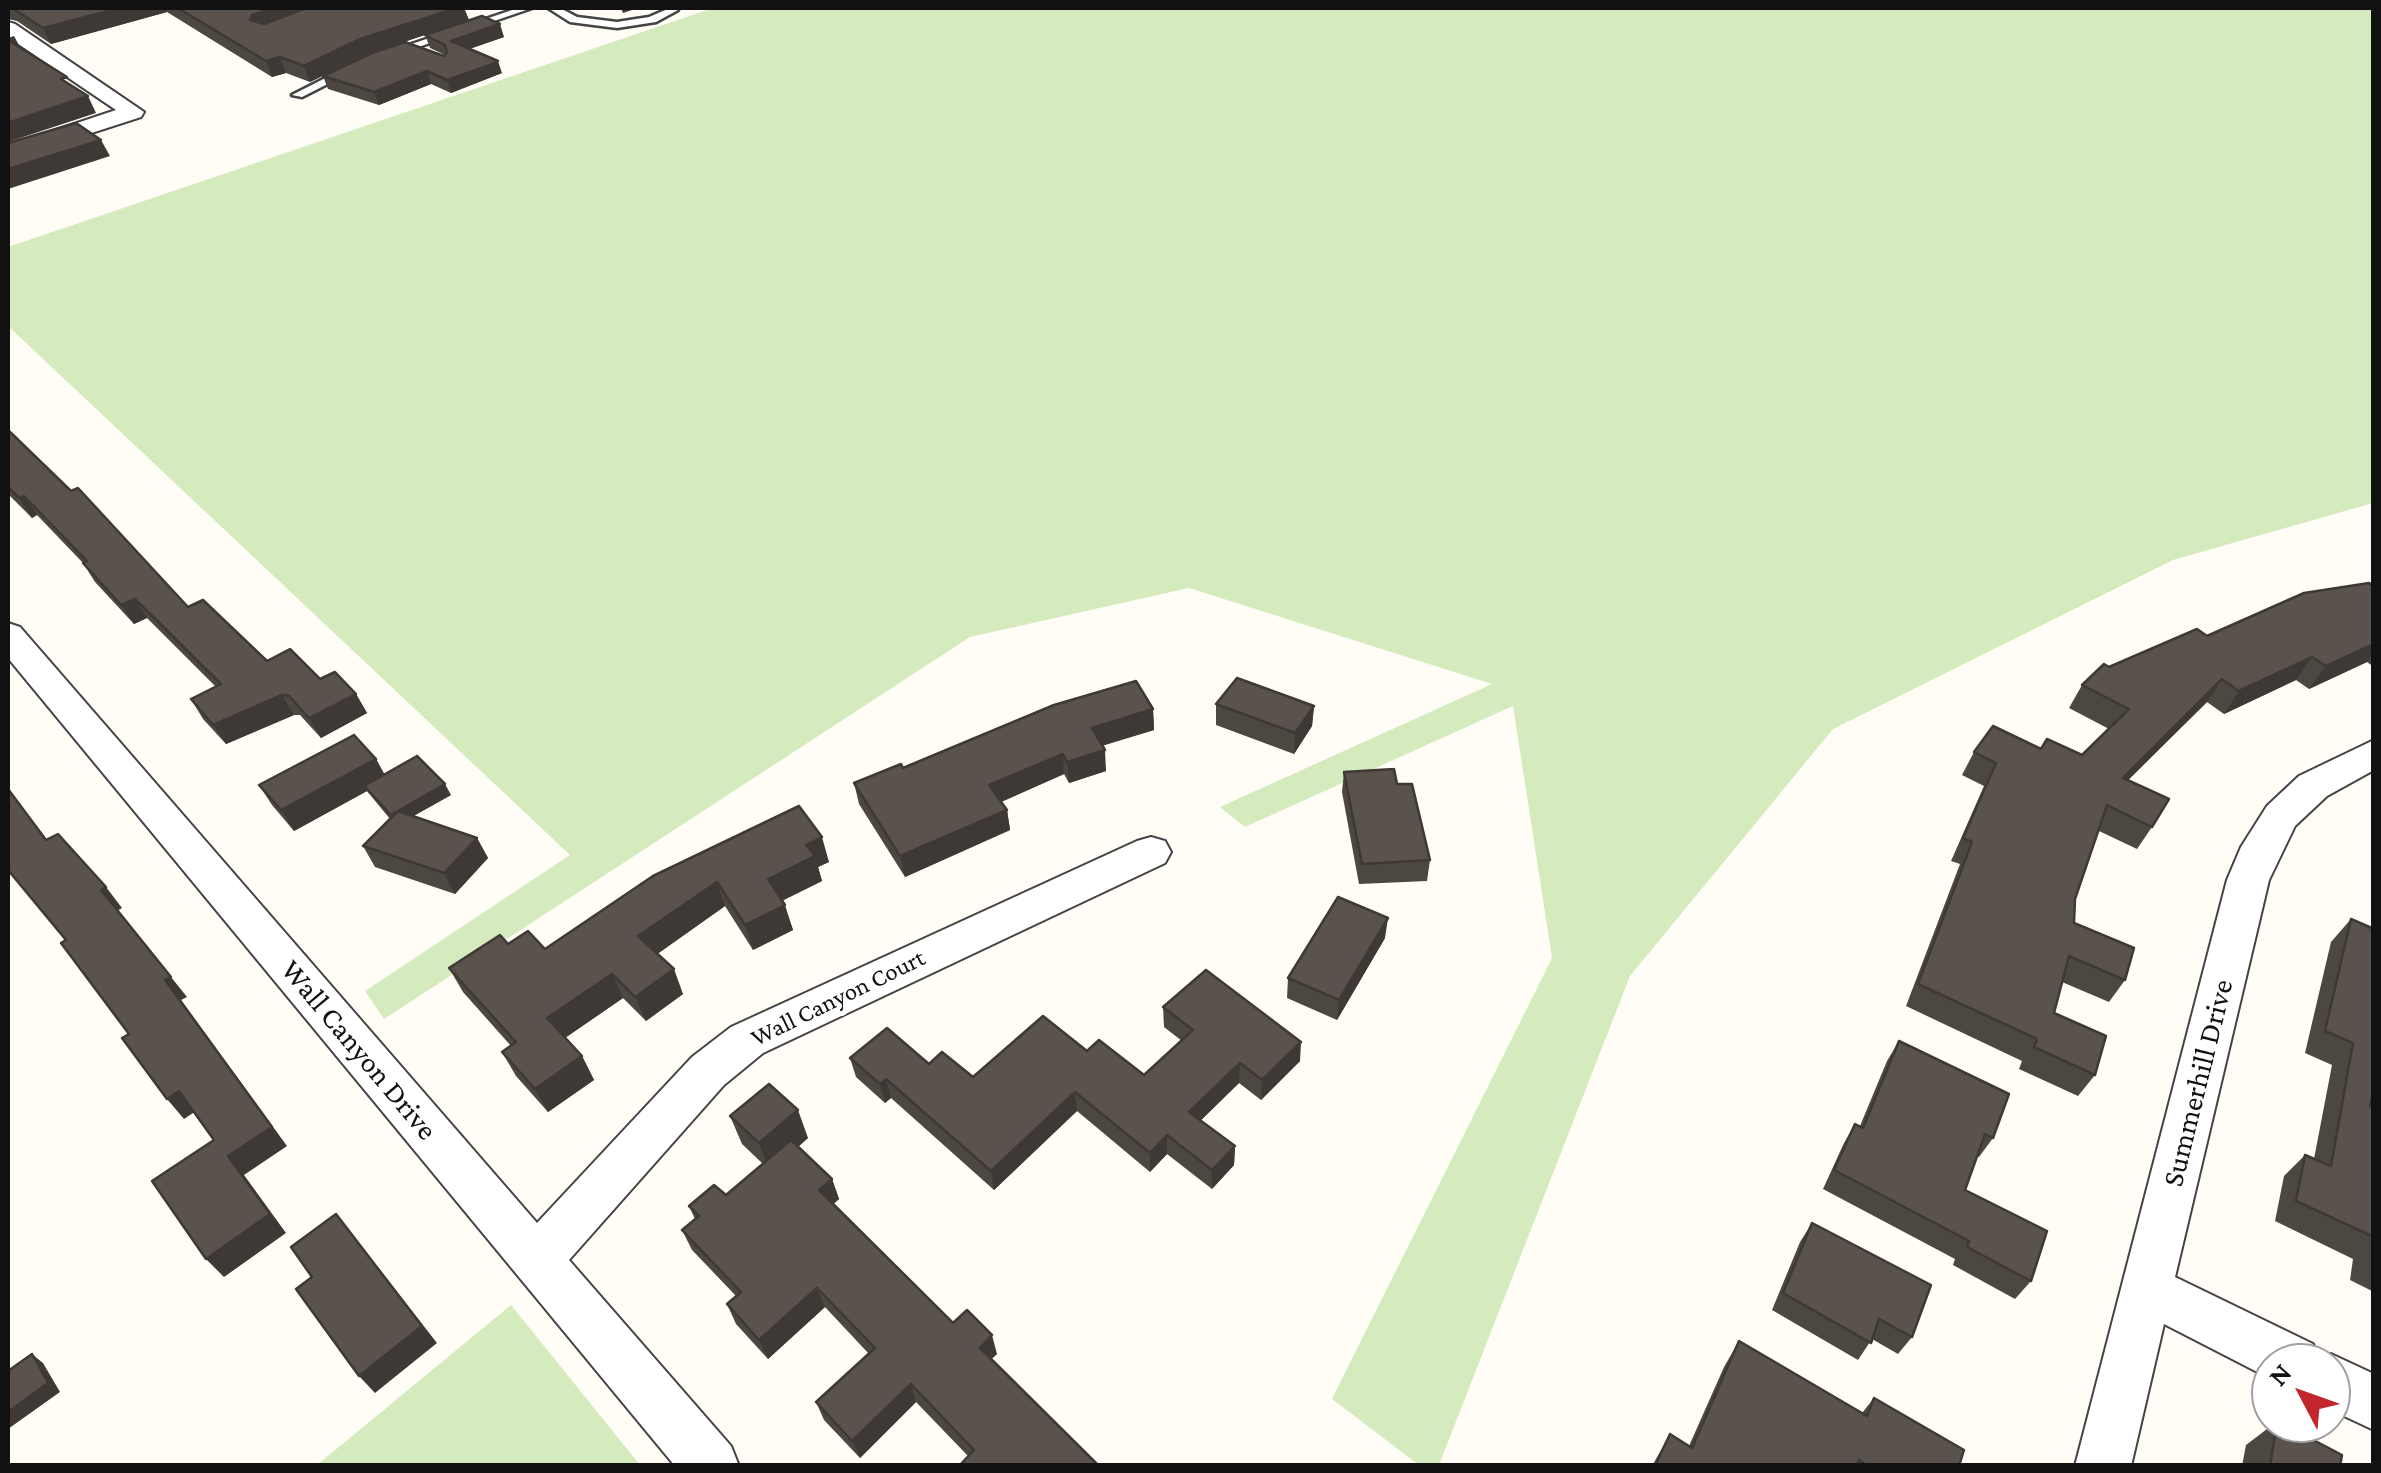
<!DOCTYPE html>
<html>
<head>
<meta charset="utf-8">
<style>
	body { margin:0 }
	#map { position:relative; width:2381px; height:1473px; overflow:hidden; background:#fffdf5; font-family:"Crimson Pro",serif }
	canvas { display:block }
	.frame { position:absolute; inset:0; border:10px solid #111; pointer-events:none }
	.north { position:absolute; left:2251px; top:1343px; width:100px; height:100px; box-sizing:border-box; background:#fff; border:2px solid #a0a0a0; border-radius:50%; rotate:311deg; font-size:28px; font-weight:700; line-height:40px; text-align:center; color:#111 }
	.north::after { content:''; display:block; margin:auto; width:35px; height:45px; background:#c4262e; clip-path:polygon(50% 0,100% 100%,50% 72%,0 100%) }
</style>
</head>
<body>
<div id="map">
<canvas width="2381" height="1473"></canvas>
<div class="frame"></div>
<div class="north">N</div>
</div>
<script>
const ctx = document.querySelector('canvas').getContext('2d');
ctx.lineJoin = 'round';
function fillPath(path, color) {
  ctx.fillStyle = color;
  ctx.fill(path, 'evenodd');
}
function shape(rows) {
  const path = new Path2D();
  for (const r of rows) {
    path.moveTo(r[0], r[1]);
    for (let i = 2; i < r.length; i += 2) path.lineTo(r[i], r[i + 1]);
  }
  return path;
}
function trace(path, color, width, dash) {
  ctx.strokeStyle = color;
  ctx.lineWidth = width;
  ctx.lineCap = dash ? 'butt' : 'round';
  ctx.setLineDash(dash || []);
  ctx.stroke(path);
}
function write(font, color, halo, rows, align = 'center') {
  ctx.font = font + ' "Crimson Pro",serif';
  ctx.lineWidth = 10;
  ctx.setLineDash([]);
  ctx.textBaseline = 'middle';
  ctx.strokeStyle = halo;
  ctx.fillStyle = color;
  for (const [text, x, y, turn = 0] of rows) {
    ctx.save();
    ctx.translate(x, y);
    ctx.rotate((+turn || 0) * Math.PI / 180);
    ctx.textAlign = isNaN(turn) ? turn : align;
    if (halo) ctx.strokeText(text, 0, 0);
    ctx.fillText(text, 0, 0);
    ctx.restore();
  }
}
const green = shape([
	[713,8,2373,8,2373,503,2173,560,1833,729,1630,976,1439,1465,1419,1465,1332,1399,1552,958,1513,706,1245,827,1220,807,1492,684,1189,588,970,637,384,1019,365,991,570,855,8,326,8,247],
	[511,1305,640,1465,317,1465]
]);
const service = shape([
	[518,8,532,8,395,55,385,53,518,8],
	[548,8,560,8,577,17,617,22,649,17,670,8,678,10,656,22,617,28,570,22,548,8],
	[349,66,353,67,353,71,302,97,292,95,349,66]
]);
const minor = shape([
	[8,22,15,24,144,112,141,117,8,160,8,146,116,110,8,37,8,22],
	[8,623,20,627,537,1223,692,1057,731,1027,1137,841,1151,837,1165,841,1171,852,1165,863,763,1053,724,1085,569,1260,731,1446,739,1466,675,1466,8,658,8,623],
	[2374,740,2374,770,2327,796,2295,826,2269,880,2175,1277,2313,1344,2319,1359,2331,1354,2374,1374,2374,1430,2331,1410,2331,1363,2271,1363,2271,1379,2164,1324,2131,1466,2075,1466,2227,880,2241,847,2267,806,2299,776,2374,740]
]);
const wall = shape([
	[8,8,464,8,469,20,504,37,469,49,502,73,451,93,431,84,379,105,328,89,323,76,444,56,445,55,430,48,425,35,452,26,365,55,310,82,286,73,272,77,167,12,51,44,17,21,8,19],
	[8,430,188,607,267,661,320,679,356,694,367,713,321,738,300,715,294,715,226,744,203,719,191,699,216,687,147,618,134,624,95,582,83,563,37,515,32,518,8,494],
	[2374,587,2374,667,2367,662,2309,689,2296,680,2224,714,2207,702,2128,780,2152,827,2137,849,2099,831,2075,899,2074,923,2125,980,2109,1002,2062,982,2054,1013,2095,1075,2078,1096,2019,1069,2022,1061,1906,1006,1960,864,1951,861,1984,786,1962,775,1974,752,2041,749,2082,755,2109,729,2069,708,2082,685,2109,667],
	[1216,704,1314,706,1312,726,1294,754,1216,725],
	[1153,709,1154,730,1102,746,1106,771,1069,783,1064,774,1001,802,1007,810,1010,830,905,877,859,804,854,783,903,768],
	[376,759,385,775,451,795,413,816,477,838,488,858,455,894,375,867,363,846,390,819,367,791,294,831,272,805,259,785],
	[1344,772,1397,784,1430,860,1427,881,1359,884,1342,792],
	[799,806,829,862,818,867,822,881,782,901,793,930,753,950,725,906,657,954,683,994,646,1021,623,998,565,1038,582,1056,594,1080,548,1112,516,1076,502,1052,511,1046,463,992,449,968,508,944,545,949],
	[2351,919,2370,1106,2374,1107,2374,1292,2350,1280,2353,1259,2275,1221,2284,1176,2305,1155,2314,1159,2332,1065,2305,1053,2331,942],
	[1385,938,1337,1020,1287,998,1288,978],
	[1163,1007,1300,1061,1261,1100,1239,1083,1200,1121,1235,1146,1234,1165,1212,1189,1167,1154,1150,1172,1077,1111,994,1190,891,1098,885,1103,856,1077,850,1058,929,1064,973,1077,1087,1051,1144,1075,1182,1041,1164,1027],
	[1899,1041,1993,1138,1979,1157,1977,1156,1965,1190,2031,1281,2015,1299,1953,1265,1955,1259,1823,1189,1844,1143,1855,1124,1860,1126,1887,1061],
	[730,1116,808,1138,798,1147,832,1179,839,1199,833,1204,953,1323,997,1354,991,1359,1099,1466,968,1456,916,1402,860,1458,824,1420,816,1402,869,1354,825,1307,768,1359,736,1324,727,1304,736,1296,692,1250,682,1230,695,1219,689,1206,726,1195,763,1164,742,1144],
	[1812,1223,1912,1337,1898,1354,1872,1339,1858,1360,1772,1310,1800,1242],
	[1739,1341,1862,1413,1874,1398,1959,1466,1652,1466,1670,1434,1689,1446,1724,1367],
	[2275,1423,2281,1423,2340,1466,2242,1466,2246,1445]
]);
const shadedWall = shape([
	[120,8,165,8,167,12,51,44,43,28],
	[274,8,323,8,259,30,250,20,252,15],
	[457,8,464,8,469,20,365,55,310,82,304,66,360,39],
	[621,8,638,8,623,13],
	[500,24,504,37,455,54,451,41],
	[14,36,22,51,8,43,8,38],
	[280,57,286,73,272,77,266,61],
	[498,61,502,73,451,93,447,80],
	[427,71,431,84,379,105,374,92],
	[88,96,96,113,8,142,8,123],
	[101,140,110,156,8,189,8,169],
	[24,496,37,515,32,518,19,498],
	[135,599,147,618,134,624,121,605],
	[2374,644,2374,653,2367,662,2309,689,2326,666],
	[2312,657,2296,680,2224,714,2239,691],
	[2222,679,2207,702,2108,800,2123,778],
	[356,694,367,713,321,738,309,718],
	[282,695,294,715,226,744,213,725],
	[1314,706,1312,726,1294,754,1295,733],
	[1153,709,1154,730,1093,748,1092,728],
	[1105,750,1106,771,1069,783,1067,762],
	[1063,754,1064,774,992,806,989,785],
	[376,759,387,780,364,786,367,791,294,831,281,810],
	[445,784,451,795,396,826,391,815],
	[1007,810,1010,830,905,877,900,856],
	[822,837,829,862,818,867,822,881,775,904,768,879,806,845],
	[477,838,488,858,455,894,444,873],
	[717,882,725,906,649,960,638,936],
	[106,887,122,908,117,911,101,890],
	[785,905,793,930,753,950,745,925],
	[1388,918,1385,938,1337,1020,1339,1000],
	[674,969,683,994,646,1021,635,997],
	[612,974,623,998,559,1042,547,1018],
	[171,977,187,997,181,1000,287,1146,244,1175,286,1233,224,1277,206,1259,228,1156,165,980],
	[1301,1042,1300,1061,1261,1100,1262,1080],
	[582,1056,594,1080,548,1112,535,1089],
	[1240,1063,1239,1083,1189,1132,1189,1112],
	[886,1079,891,1098,885,1103,880,1084],
	[179,1091,196,1111,184,1119,167,1099],
	[1075,1092,1077,1111,994,1190,991,1171],
	[798,1110,808,1138,770,1171,759,1143],
	[1167,1135,1167,1154,1150,1172,1150,1153],
	[1235,1146,1234,1165,1212,1189,1212,1170],
	[832,1179,839,1199,826,1211,819,1190],
	[351,1233,437,1343,375,1393,359,1376],
	[817,1288,825,1307,768,1359,759,1340],
	[992,1335,997,1354,984,1366,980,1348],
	[32,1354,43,1363,60,1392,8,1429,8,1412],
	[911,1384,916,1402,860,1458,852,1441]
]);
const building = shape([
	[12,8,120,8,43,28,12,8],
	[178,8,274,8,252,15,250,20,264,24,306,8,457,8,360,39,304,66,280,57,266,61,178,8],
	[482,16,500,24,451,41,498,61,490,65,447,80,427,71,374,92,323,76,372,53,405,42,444,56,447,52,445,45,425,35,482,16],
	[8,40,67,77,61,79,88,96,8,123,8,40],
	[76,123,101,140,8,169,8,143,76,123],
	[8,430,71,491,78,488,188,607,203,600,267,661,290,649,320,679,335,672,356,694,309,718,289,696,282,695,213,725,191,699,221,684,135,599,121,605,83,563,87,561,24,496,19,498,8,487,8,430],
	[2369,583,2374,587,2374,644,2326,666,2312,657,2239,691,2222,679,2123,778,2169,799,2152,827,2107,805,2075,899,2074,923,2134,948,2125,980,2069,956,2054,1013,2106,1036,2095,1075,2034,1047,2037,1039,1918,984,1972,842,1963,838,1996,763,1974,752,1993,726,2041,749,2047,739,2082,755,2129,709,2082,685,2104,664,2109,667,2197,629,2207,636,2304,593,2369,583],
	[1237,678,1314,706,1295,733,1216,704,1237,678],
	[1136,681,1153,709,1092,728,1105,750,1067,762,1063,754,989,785,1007,810,900,856,854,783,901,764,903,768,1054,705,1136,681],
	[354,735,376,759,281,810,259,785,354,735],
	[417,756,445,784,391,815,364,786,417,756],
	[1394,769,1397,784,1412,784,1430,860,1362,864,1344,772,1394,769],
	[8,789,46,840,58,834,106,887,101,890,171,977,165,980,272,1127,228,1156,270,1214,206,1259,152,1181,214,1140,179,1091,167,1099,122,1038,129,1034,61,943,66,940,8,870,8,789],
	[799,806,822,837,806,845,815,856,768,879,785,905,745,925,717,882,638,936,674,969,635,997,612,974,547,1018,582,1056,535,1089,502,1052,516,1042,449,968,500,935,508,944,528,931,545,949,653,876,799,806],
	[398,811,477,838,444,873,363,846,398,811],
	[1338,897,1388,918,1339,1000,1288,978,1338,897],
	[2351,919,2374,929,2374,1089,2370,1106,2374,1107,2374,1237,2296,1201,2305,1155,2331,1166,2353,1043,2325,1031,2351,919],
	[1206,970,1301,1042,1262,1080,1240,1063,1189,1112,1235,1146,1212,1170,1167,1135,1150,1153,1075,1092,991,1171,886,1079,880,1084,850,1058,887,1028,929,1064,942,1052,973,1077,1043,1016,1087,1051,1099,1040,1144,1075,1193,1030,1163,1007,1206,970],
	[1899,1041,2009,1094,1993,1138,1985,1134,1965,1190,2047,1231,2031,1281,1967,1247,1969,1241,1834,1170,1855,1124,1863,1128,1899,1041],
	[769,1084,798,1110,759,1143,730,1116,769,1084],
	[791,1140,832,1179,819,1190,953,1323,967,1310,992,1335,980,1348,1099,1466,959,1466,974,1450,911,1384,852,1441,816,1402,875,1348,817,1288,759,1340,727,1304,741,1292,682,1230,699,1216,689,1206,714,1185,726,1195,791,1140],
	[336,1214,422,1326,359,1376,296,1289,312,1277,291,1247,336,1214],
	[1812,1223,1931,1285,1912,1337,1879,1319,1871,1343,1783,1293,1812,1223],
	[1739,1341,1867,1416,1874,1398,1964,1450,1959,1466,1868,1466,1859,1460,1857,1466,1655,1466,1670,1434,1692,1448,1739,1341],
	[32,1354,48,1383,8,1412,8,1371,32,1354],
	[2277,1423,2281,1423,2342,1455,2340,1466,2270,1466,2277,1423]
]);
const streetNames = [
	["Wall Canyon Court",838,998,-26]
];
const nearStreetnames = [
	["Wall Canyon Drive",359,1050,50],
	["Summerhill Drive",2198,1083,-76]
];
fillPath(green, '#d5ebbd');
trace(service, '#444', 5);
trace(minor, '#444', 4);
fillPath(service, '#fff');
fillPath(minor, '#fff');
fillPath(wall, '#4d4742');
fillPath(shadedWall, '#3f3936');
fillPath(building, '#5a524d');
trace(building, '#3f3936', 2.5);
write('25px', '#111', '#fff', streetNames);
write('30px', '#111', '#fff', nearStreetnames);
</script>
</body>
</html>
